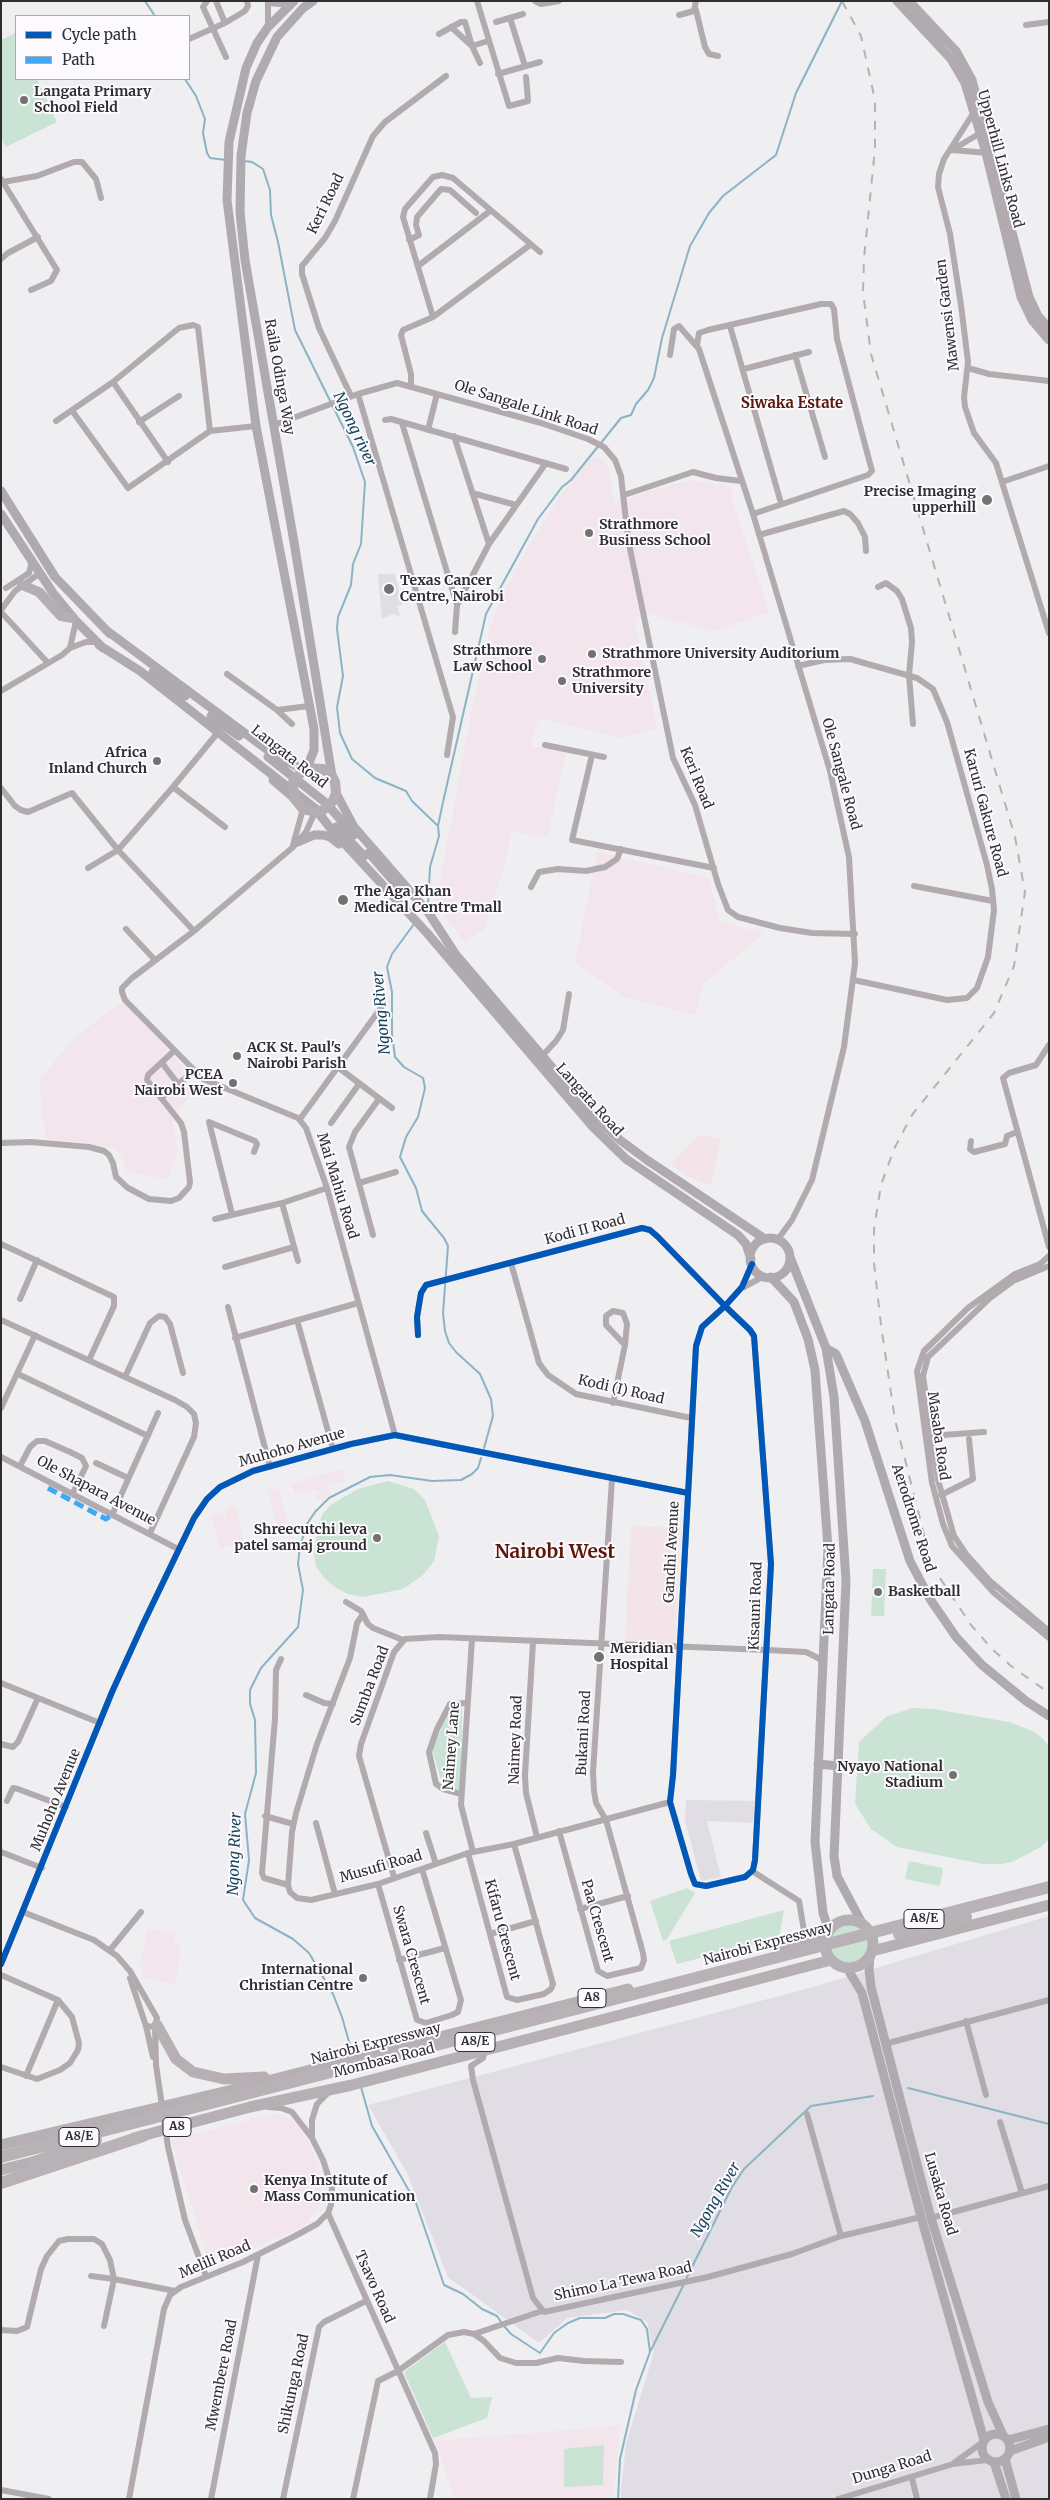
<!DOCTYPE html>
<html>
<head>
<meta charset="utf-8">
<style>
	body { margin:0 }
	#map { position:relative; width:1050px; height:2500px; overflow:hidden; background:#efeef0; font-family:Merriweather,serif }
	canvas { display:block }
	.frame { position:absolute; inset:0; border:2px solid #2f2f30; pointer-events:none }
	.legend { position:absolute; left:15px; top:15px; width:175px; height:65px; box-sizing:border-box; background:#fcfafe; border:1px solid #aaa9ac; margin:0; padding:6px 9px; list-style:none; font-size:15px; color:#2f2f30 }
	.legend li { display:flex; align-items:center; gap:10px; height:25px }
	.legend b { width:25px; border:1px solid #aaa9ac }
</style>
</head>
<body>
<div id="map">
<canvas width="1050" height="2500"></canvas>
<div class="frame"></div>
<ul class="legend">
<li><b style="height:6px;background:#0057b8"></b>Cycle path</li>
<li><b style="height:6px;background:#3fa9f5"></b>Path</li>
</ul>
</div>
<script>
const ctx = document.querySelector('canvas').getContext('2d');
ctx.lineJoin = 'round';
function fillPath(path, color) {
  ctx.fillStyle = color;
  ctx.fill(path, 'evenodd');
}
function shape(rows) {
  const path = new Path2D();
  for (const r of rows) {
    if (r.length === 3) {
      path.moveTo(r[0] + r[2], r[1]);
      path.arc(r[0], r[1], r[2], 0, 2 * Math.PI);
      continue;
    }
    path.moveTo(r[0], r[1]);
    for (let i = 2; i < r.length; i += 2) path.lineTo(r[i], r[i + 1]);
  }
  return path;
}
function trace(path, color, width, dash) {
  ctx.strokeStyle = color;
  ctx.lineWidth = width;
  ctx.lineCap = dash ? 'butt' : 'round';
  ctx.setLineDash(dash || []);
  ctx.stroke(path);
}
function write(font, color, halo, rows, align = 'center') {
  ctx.font = font + ' Merriweather,serif';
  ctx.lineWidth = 4;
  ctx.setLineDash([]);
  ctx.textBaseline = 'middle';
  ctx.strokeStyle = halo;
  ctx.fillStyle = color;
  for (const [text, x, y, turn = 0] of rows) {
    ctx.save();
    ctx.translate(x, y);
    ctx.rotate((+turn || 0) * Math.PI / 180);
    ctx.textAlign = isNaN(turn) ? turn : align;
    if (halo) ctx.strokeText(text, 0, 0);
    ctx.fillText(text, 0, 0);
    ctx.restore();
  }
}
const commercial = shape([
	[699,1135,721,1139,711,1184,703,1183,685,1175,670,1164],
	[631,1526,680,1528,675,1645,625,1643]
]);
const built = shape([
	[378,574,395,574,402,605,397,606,400,616,392,614,382,619],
	[686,1800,755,1801,753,1823,707,1821,721,1877,701,1881,685,1820],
	[1049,1916,1049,2499,620,2499,626,2444,654,2352,647,2322,627,2310,567,2318,539,2343,448,2277,407,2173,368,2105,813,1987]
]);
const education = shape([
	[596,457,603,460,609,470,614,502,689,480,728,486,733,490,731,496,769,612,716,631,648,614,634,618,657,728,621,738,543,719,537,722,531,746,566,752,547,838,511,831,506,860,484,929,465,943,436,904,473,703,489,634,497,606,527,549,559,498,591,458],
	[597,852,708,878,720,922,764,933,702,985,696,1015,624,997,575,962],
	[126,1001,186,1071,191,1085,190,1095,172,1117,177,1151,168,1179,127,1172,120,1154,114,1149,82,1142,46,1140,40,1093,41,1077,73,1040,102,1016],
	[342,1469,346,1480,323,1488,328,1488,331,1495,319,1501,316,1495,320,1493,318,1489,295,1494,291,1484],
	[278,1489,290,1525,278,1527,268,1491],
	[235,1505,246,1548,234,1551,231,1545,220,1548,211,1515,223,1512,224,1517,227,1517,225,1508],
	[147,1929,175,1934,174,1943,181,1945,175,1984,141,1977,142,1970,146,1970,146,1968,140,1966],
	[276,2113,296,2122,310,2144,321,2176,322,2202,304,2226,232,2258,208,2259,171,2140],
	[619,2426,614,2499,454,2499,435,2441]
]);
const green = shape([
	[15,33,16,79,37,79,57,122,6,147,1,137,1,40],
	[388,1481,414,1489,425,1500,439,1536,434,1561,423,1575,403,1589,363,1597,348,1594,336,1588,324,1578,316,1566,314,1553,318,1526,323,1513,332,1504,358,1489],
	[873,1569,886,1569,884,1616,871,1616],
	[452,1705,462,1708,461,1794,443,1787,432,1749],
	[912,1708,934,1709,1009,1722,1033,1731,1042,1738,1049,1746,1049,1839,1041,1847,1012,1862,1002,1864,983,1864,897,1847,871,1829,855,1804,859,1742,886,1717],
	[909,1861,943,1868,940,1886,905,1879],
	[687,1888,695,1893,667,1939,663,1941,650,1901],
	[784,1910,779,1938,677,1964,669,1941],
	[849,1944,19],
	[445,2342,471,2398,492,2397,487,2418,433,2438,404,2372],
	[604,2445,603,2485,564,2487,564,2449]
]);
const stream = shape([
	[145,1,155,16],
	[185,79,196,96,205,119,203,133,207,153,210,158,226,160],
	[244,161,252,162,263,169,270,190,271,215,278,242,295,330,353,447,365,482,361,544,353,564,351,585,338,617,337,629,343,676,337,707,340,733,352,759,375,778,406,791,412,801,438,826],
	[428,906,430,867,439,836,438,826,443,802,486,614,538,519,562,487,571,480,621,418,631,415,636,404,648,390,654,378,662,338,690,246,709,213,723,196,776,155,796,93,842,1],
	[414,924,392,954,387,967,392,992,392,1034,395,1057,404,1067,423,1078,425,1088,418,1117,406,1137,400,1157,416,1188,422,1211,444,1238,448,1246,443,1313,445,1331,449,1343,456,1352,480,1374,491,1399,493,1416,484,1448],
	[353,2056,342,2017,333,1994,309,1953,293,1939,255,1918,243,1900,249,1860,245,1814,256,1773,255,1720,250,1704,250,1690,261,1668,298,1627,303,1590,298,1564,300,1546,307,1524,315,1512,329,1498,370,1477,390,1475,432,1481,461,1480,472,1474,478,1468,481,1458],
	[361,2087,372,2126,416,2203,444,2285,463,2294,482,2309,497,2316,501,2322],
	[908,2088,1049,2124],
	[686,2279,732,2187,744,2169,811,2106,873,2096],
	[504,2326,511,2334,540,2353,554,2333,568,2323,580,2318,605,2318,614,2314,623,2314,641,2320,647,2329,650,2352],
	[618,2499,620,2459,636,2390,650,2352,684,2284]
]);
const minor = shape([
	[207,1,203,7,226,57],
	[216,1,225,23],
	[268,1,268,27],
	[477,1,509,106,528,101,526,77],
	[535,1,541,4,559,1],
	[269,3,290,5],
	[696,10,705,47,709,54,718,56],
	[679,15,694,11,696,1],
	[510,18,525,66],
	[496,22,523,14],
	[1026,25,1049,22],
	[451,27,472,46,488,41],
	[439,34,461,22,465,22,472,46,480,63],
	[189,39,225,23,245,11,248,6,247,1],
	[498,74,540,62],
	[974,112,944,159,939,174,938,187,950,234,961,305,968,362,964,397,965,407,974,433,996,463,1049,633],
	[951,150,989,153],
	[952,150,982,132],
	[1,179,57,270,51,281,31,290],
	[3,182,37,176,74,162,82,162,96,179,101,198],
	[409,240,419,235,416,225,417,217,441,189,450,190,476,213],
	[1,259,8,253,38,237],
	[418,266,490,211],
	[433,317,403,217,405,209,433,177,442,175,453,178,540,252],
	[730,326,781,503],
	[697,345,699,333,708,330,821,304,831,304,834,309,837,339,872,471,868,475,753,514],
	[670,355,674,329,679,326,699,349,753,514,830,771,849,857,855,963,844,1047,812,1180,792,1220,778,1239],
	[795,355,825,457],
	[968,368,989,374,1049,381],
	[744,369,809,352],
	[113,382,168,462],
	[411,386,411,374,401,335,403,330,433,317,530,245],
	[358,394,453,717,447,755],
	[351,396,319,328,302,274,302,266,325,238,335,221,373,136,385,122,446,76],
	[73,412,128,488,210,431,256,426],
	[385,420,391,419,566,469],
	[56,421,113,382,179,328,193,325,198,327,210,431],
	[139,422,179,396],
	[402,423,457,605],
	[274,425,358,394,397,383,541,423,588,439,604,447,615,460,621,476,628,539,673,758,695,805,718,884,728,910,738,917,780,928,812,933,855,934],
	[428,430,437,394],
	[454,436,489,544],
	[1002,482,1049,466],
	[472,493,516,505],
	[624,495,693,472,716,478,741,481],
	[759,535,844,511,850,514,858,523,865,537,866,551],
	[878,587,886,583,897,591,902,599,911,628,912,642,909,675,913,724],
	[6,588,29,573,32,561],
	[1,610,15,591,40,573],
	[1,612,48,663],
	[455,632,457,605,489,544,546,463],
	[70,648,76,621],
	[798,666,824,660,850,659,917,678,933,689,947,722,987,865,992,889,994,910,988,957,977,988,967,998,947,1000,854,980],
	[227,674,277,710,309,706],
	[1,691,62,655,70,648,86,642,96,642],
	[277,710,292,724],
	[545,745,604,757],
	[592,755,572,840,714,868],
	[173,787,215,736],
	[1,788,15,806,21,810,28,812,72,793,118,850,194,931],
	[315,812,306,832,292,848,194,931,132,978,122,988,122,992,125,1000,203,1079,298,1118,306,1128,327,1188,395,1435],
	[293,845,303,809],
	[88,868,118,850,173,787,225,827],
	[914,886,993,901],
	[531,887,539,872,558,869,586,871,605,867,617,859,621,849],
	[126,929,155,960],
	[1049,1045,1036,1065,1009,1073,1003,1078,1049,1247],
	[542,1056,556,1041,563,1030,569,994],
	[162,1063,178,1084],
	[339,1068,392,1108],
	[161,1098,194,1071],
	[300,1119,383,1005],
	[331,1123,359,1084],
	[971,1141,970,1149,974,1152,1005,1144,1007,1136,1017,1132],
	[1,1143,31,1142,89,1147,104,1151,109,1155,113,1163,116,1177,128,1188,149,1199,171,1201,179,1198,189,1187,190,1182,184,1132,181,1123,147,1080,148,1075,174,1051],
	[359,1183,396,1172],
	[282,1203,298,1261],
	[232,1214,209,1122,255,1141,257,1144,254,1152],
	[215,1219,282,1203,327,1188],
	[373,1235,349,1147,355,1132,379,1099],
	[1,1244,114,1297,114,1306,89,1360],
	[1049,1256,1040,1264,1015,1274,968,1308,924,1351,917,1371,932,1483,943,1524,952,1546,994,1593,1049,1638],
	[511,1263,539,1363,548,1375,576,1394,691,1418],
	[1049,1266,1013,1281,990,1298,928,1357,923,1376,938,1480,954,1536,966,1554,990,1581,1049,1631],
	[225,1267,294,1247],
	[744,1287,764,1276],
	[20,1299,37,1260],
	[228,1307,270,1467],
	[1,1320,175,1400,187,1407,194,1414,196,1423,194,1437,150,1533],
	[297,1320,333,1449],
	[418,1335,417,1317,421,1293,426,1285,642,1228,650,1230,658,1237,725,1306,750,1330,754,1336,771,1564,755,1860,753,1870,745,1877,706,1886,695,1884,691,1874,670,1802,673,1775,696,1346,702,1327,725,1306,742,1287,752,1264],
	[235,1338,358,1303],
	[18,1374,148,1436],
	[125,1377,150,1323,159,1316,165,1317,170,1324,183,1373],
	[613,1403,625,1345,627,1324,623,1313,613,1311,606,1316,606,1325,625,1345],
	[1,1408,35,1335],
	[929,1436,984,1432],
	[1,1457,178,1549],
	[96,1463,128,1478],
	[20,1466,30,1447,37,1441,45,1441,70,1452,82,1458,86,1466,73,1493],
	[941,1495,973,1479,969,1439],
	[112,1515,158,1413],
	[346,1602,361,1611,368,1624,373,1628,403,1640],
	[363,1614,357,1623,350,1658,317,1744,296,1813,292,1832,288,1885,290,1892,297,1898,311,1900,378,1884,468,1853,514,1844,670,1802],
	[472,1639,461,1805,473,1852],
	[533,1642,525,1775,526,1793,537,1837],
	[281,1659,276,1670,275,1719,262,1873,264,1878,288,1885],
	[1,1683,100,1723],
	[306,1695,324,1703,333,1704],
	[1,1744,13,1747,18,1742,38,1698],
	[461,1794,443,1789,436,1784,429,1752,437,1729,450,1704,467,1703],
	[7,1801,13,1788,18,1789,66,1807],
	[265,1816,293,1824],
	[316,1823,335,1894],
	[559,1831,598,1971,607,1976,641,1968,644,1960,643,1953,606,1820,596,1803,594,1791,593,1772,612,1479],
	[426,1833,436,1864],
	[1,1852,42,1868],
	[468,1853,507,1997,517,2000,544,1994,551,1989,553,1984,514,1844],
	[752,1871,799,1901,806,1943],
	[394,1877,359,1756,361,1744,394,1652,405,1639,439,1637,767,1650,806,1652,820,1659,822,1665],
	[378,1884,417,2020,426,2023,452,2015,458,2012,461,2000,422,1869],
	[580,1909,628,1896],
	[23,1912,94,1940,117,1956,130,1971,157,2018,155,2027,146,2026],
	[490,1934,536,1921],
	[110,1950,141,1912],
	[399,1960,445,1948],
	[1,1964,112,1692,143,1624,194,1518,207,1499,220,1487,253,1471,351,1444,395,1435,688,1493],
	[1,1975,58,2000,72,2017,79,2043,78,2050,70,2063,60,2070,37,2079,1,2067],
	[130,1978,146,2026,153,2057],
	[966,2021,986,2095],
	[155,2027,156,2065,168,2147,185,2220,206,2276],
	[885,2044,1049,2000],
	[485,2050,483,2058,471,2066,473,2080,533,2298,544,2312,708,2277,792,2254,841,2236,921,2217],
	[26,2076,58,2000],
	[807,2114,841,2236],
	[1000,2122,1022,2193],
	[312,2136,312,2120,317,2104,329,2092],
	[328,2213,435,2453,436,2464,430,2499],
	[931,2218,1049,2186],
	[91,2276,114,2279,104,2326],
	[1,2330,17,2331,27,2327,41,2269,47,2256,59,2241,68,2239,94,2239,102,2244,110,2260,114,2279,175,2291],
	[474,2334,542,2311],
	[954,2463,983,2442],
	[912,2478,917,2499],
	[1,2490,49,2499],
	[129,2499,164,2309,170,2295,181,2287,243,2262,295,2236,317,2224,328,2213,331,2205,332,2188,323,2160,312,2138,292,2112,281,2108,268,2107],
	[211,2499,258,2255],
	[283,2499,319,2327,324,2322,366,2301],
	[353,2499,378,2381,398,2371,448,2335,464,2332,474,2334,484,2341,500,2358,516,2363,536,2363,558,2358,584,2361,621,2362],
	[838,2499,953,2464,987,2460]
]);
const tertiary = shape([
	[897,1,951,59,965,83,986,153,1021,297,1032,320,1049,340],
	[909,1,956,51,972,80,1029,297,1038,316,1049,328],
	[1008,2440,1049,2429],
	[1010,2451,1049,2437]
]);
const secondary = shape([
	[313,1,303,8,277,37,256,81,247,113,241,156,240,212,245,260,294,542,332,776],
	[1,491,55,577,110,634],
	[1,514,53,593,76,621,103,648],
	[106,630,273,754,298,767,307,768,314,750,314,729,256,426,227,200,229,142,246,68,257,43,268,27,294,1],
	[99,645,140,671,321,813],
	[153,672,185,696],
	[211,716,239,736],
	[268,757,326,803,354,835],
	[273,780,294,798],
	[336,793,354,827,428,912,456,955,590,1112,620,1140,647,1160,765,1239],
	[317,811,331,829,427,933,593,1127,626,1159,738,1235,746,1244,751,1259],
	[336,827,364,856],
	[298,842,314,835,323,835,330,837,339,844],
	[369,853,403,892],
	[770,1258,20],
	[790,1257,826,1348,834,1397,846,1581,834,1856,837,1876,862,1923],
	[771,1277,794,1302,808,1339,815,1370,828,1548,815,1842,823,1913,829,1931],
	[826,1348,836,1354,865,1421,910,1561,930,1599,956,1637,982,1665,1026,1701,1049,1716],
	[818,1764,838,1766],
	[870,1956,869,1969,871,1987,931,2218,988,2402,1003,2435],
	[847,1968,862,1993,921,2217,984,2440],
	[996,2448,14],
	[1005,2459,1016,2499],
	[994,2462,1006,2499]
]);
const primary = shape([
	[22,585,39,592,61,616,73,618],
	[304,769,293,782,294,798,303,809,315,812,323,810,333,801,336,793,335,782,332,776,323,769,307,768]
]);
const trunk = shape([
	[849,1944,24],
	[784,1950,826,1936],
	[872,1951,1049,1905],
	[157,2025,176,2059,193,2072,224,2079,264,2077],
	[134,2138,250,2107,352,2085,831,1960],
	[1,2145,228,2091,628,1989],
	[1,2170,41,2160]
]);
const motorway = shape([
	[899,1934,966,1917],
	[1,2157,1049,1887],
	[32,2163,96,2140],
	[1,2183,143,2136]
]);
const rail = shape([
	[842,1,861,36,875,100,875,149,864,258,863,292,871,354,1015,837,1025,892,1014,966,994,1013,912,1115,894,1149,881,1185,874,1229,874,1263,881,1325,895,1420,932,1566,971,1625,993,1650,1011,1666,1049,1693]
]);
const quiet = shape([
	[48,1488,106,1519,112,1515]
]);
const cycleway = shape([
	[418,1335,417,1317,421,1293,426,1285,642,1228,650,1230,658,1237,725,1306,750,1330,754,1336,771,1564,755,1860,753,1870,745,1877,706,1886,695,1884,691,1874,670,1802,673,1775,696,1346,702,1327,725,1306,742,1287,752,1264],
	[1,1964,112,1692,143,1624,194,1518,207,1499,220,1487,253,1471,351,1444,395,1435,688,1493]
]);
const markers = [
	[24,100,5,"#727273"],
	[987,500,6,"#727273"],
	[589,533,5,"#727273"],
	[389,589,6,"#727273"],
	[592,654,5,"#727273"],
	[542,659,5,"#727273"],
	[562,681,5,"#727273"],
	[157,761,5,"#727273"],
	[343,900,6,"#727273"],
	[237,1056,5,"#727273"],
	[233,1083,5,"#727273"],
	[377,1538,5,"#727273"],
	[878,1592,5,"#727273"],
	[599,1657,6,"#727273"],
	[953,1775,5,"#727273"],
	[363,1978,5,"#727273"],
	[254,2189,5,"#727273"]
];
const shields = [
	[924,1919,40],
	[592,1998,28],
	[475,2042,40],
	[177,2127,28],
	[79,2137,40]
];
const shieldNames = [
	["A8/E",924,1919],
	["A8",592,1998],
	["A8/E",475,2042],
	["A8",177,2127],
	["A8/E",79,2137]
];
const poiNames = [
	["Langata Primary",34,92],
	["School Field",34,108],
	["Precise Imaging",976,492,"right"],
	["upperhill",976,508,"right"],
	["Strathmore",599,525],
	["Business School",599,541],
	["Texas Cancer",400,581],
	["Centre, Nairobi",400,597],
	["Strathmore",532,651,"right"],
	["Law School",532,667,"right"],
	["Strathmore University Auditorium",602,654],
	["Strathmore",572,673],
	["University",572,689],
	["Africa",147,753,"right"],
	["Inland Church",147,769,"right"],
	["The Aga Khan",354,892],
	["Medical Centre Tmall",354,908],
	["ACK St. Paul's",247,1048],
	["Nairobi Parish",247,1064],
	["PCEA",223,1075,"right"],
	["Nairobi West",223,1091,"right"],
	["Shreecutchi leva",367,1530,"right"],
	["patel samaj ground",367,1546,"right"],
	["Basketball",888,1592],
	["Meridian",610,1649],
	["Hospital",610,1665],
	["Nyayo National",943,1767,"right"],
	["Stadium",943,1783,"right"],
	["International",353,1970,"right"],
	["Christian Centre",353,1986,"right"],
	["Kenya Institute of",264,2181],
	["Mass Communication",264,2197]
];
const streetNames = [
	["Upperhill Links Road",1000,159,75],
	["Keri Road",326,204,-64],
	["Mawensi Garden",948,315,-97],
	["Raila Odinga Way",279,377,80],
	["Ole Sangale Link Road",526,408,18],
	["Langata Road",289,757,38],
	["Ole Sangale Road",841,774,75],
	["Keri Road",696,778,68],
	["Karuri Gakure Road",985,813,75],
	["Langata Road",589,1100,48],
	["Mai Mahiu Road",337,1186,73],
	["Kodi II Road",585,1230,-15],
	["Kodi (I) Road",621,1390,13],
	["Masaba Road",938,1436,82],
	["Muhoho Avenue",292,1448,-16],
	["Ole Shapara Avenue",96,1491,28],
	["Aerodrome Road",913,1518,72],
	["Gandhi Avenue",672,1552,-87],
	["Langata Road",830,1589,-89],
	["Kisauni Road",756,1606,-88],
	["Sumba Road",370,1686,-69],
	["Bukani Road",584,1733,-87],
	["Naimey Road",516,1740,-88],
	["Naimey Lane",452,1746,-86],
	["Muhoho Avenue",56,1800,-68],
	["Musufi Road",381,1867,-16],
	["Paa Crescent",597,1921,74],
	["Kifaru Crescent",502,1930,75],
	["Nairobi Expressway",768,1944,-15],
	["Swara Crescent",411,1955,74],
	["Nairobi Expressway",376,2044,-14],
	["Mombasa Road",384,2061,-14],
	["Lusaka Road",940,2194,74],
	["Melili Road",215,2260,-23],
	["Shimo La Tewa Road",623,2282,-12],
	["Tsavo Road",374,2287,66],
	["Mwembere Road",222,2375,-79],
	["Shikunga Road",294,2384,-78],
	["Dunga Road",892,2468,-17]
];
const neighbourhoodNames = [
	["Siwaka Estate",792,404]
];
const waterNames = [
	["Ngong river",354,429,65],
	["Ngong River",382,1013,-95],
	["Ngong River",235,1854,-88],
	["Ngong River",716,2200,-60]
];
const districtNames = [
	["Nairobi West",555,1553]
];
fillPath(commercial, '#f3e4e9');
fillPath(built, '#e1dde4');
fillPath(education, '#f2e5ec');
fillPath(green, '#cae3d5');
trace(stream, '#8bb3c6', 2);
trace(minor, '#b1abaf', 6);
trace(tertiary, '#b1abaf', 9);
trace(secondary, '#afaaaf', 9);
trace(primary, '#b4adb2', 10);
trace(trunk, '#b6b0b4', 11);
trace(motorway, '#b8b2b6', 12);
trace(rail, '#b4b2b4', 2, [9, 9]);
trace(quiet, '#3fa9f5', 5, [10, 5]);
trace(cycleway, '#0057b8', 6);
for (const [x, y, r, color] of markers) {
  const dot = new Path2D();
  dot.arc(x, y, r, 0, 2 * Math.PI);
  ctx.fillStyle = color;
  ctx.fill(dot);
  trace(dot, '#fcfafe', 2);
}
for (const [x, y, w] of shields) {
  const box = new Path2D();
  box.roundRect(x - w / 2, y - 9.5, w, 19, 4);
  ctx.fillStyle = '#fcfafe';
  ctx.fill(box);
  trace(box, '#2f2f30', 1);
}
write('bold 12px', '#2f2f30', null, shieldNames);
write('bold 14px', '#2f2f30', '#fcfafe', poiNames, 'left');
write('14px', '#2f2f30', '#fcfafe', streetNames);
write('bold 15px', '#5a1808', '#fcfafe', neighbourhoodNames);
write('italic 15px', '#134458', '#fcfafe', waterNames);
write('bold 19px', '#5a1808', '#fcfafe', districtNames);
</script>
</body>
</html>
